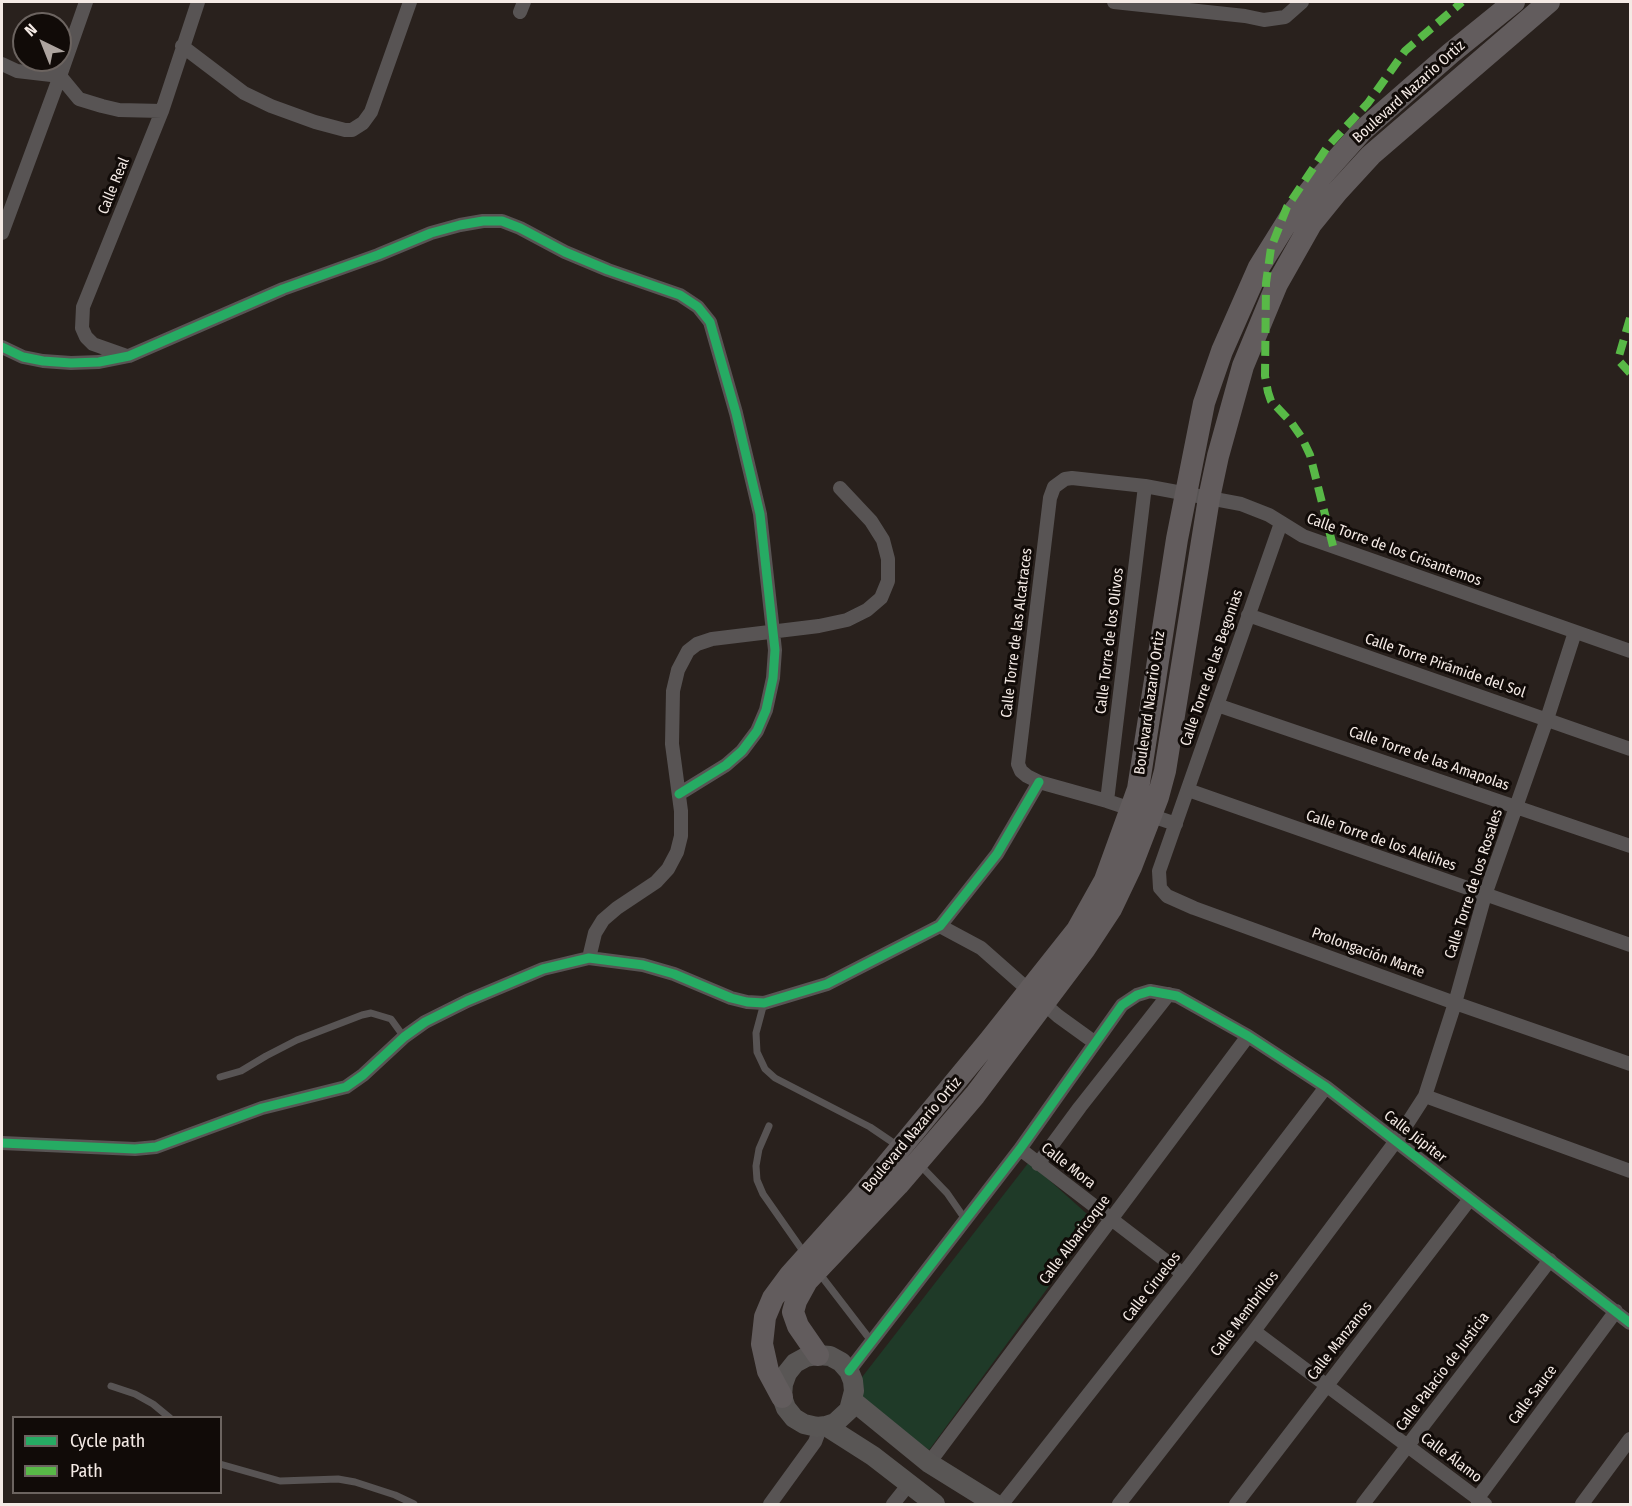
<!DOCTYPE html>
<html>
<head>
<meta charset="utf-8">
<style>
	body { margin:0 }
	#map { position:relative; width:1632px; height:1506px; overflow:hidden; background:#29211d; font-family:"Fira Sans Condensed",sans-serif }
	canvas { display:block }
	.frame { position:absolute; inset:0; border:3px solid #f4eae5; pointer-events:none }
	.legend { position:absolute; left:12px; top:1416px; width:210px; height:78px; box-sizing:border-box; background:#110b08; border:2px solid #6c6460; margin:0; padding:8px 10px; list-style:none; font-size:18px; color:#f4eae5 }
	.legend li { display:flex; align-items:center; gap:12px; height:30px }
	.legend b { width:30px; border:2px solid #6c6460 }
	.north { position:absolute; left:12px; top:12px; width:60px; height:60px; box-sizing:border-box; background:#110b08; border:2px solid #6c6460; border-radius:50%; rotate:317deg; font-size:16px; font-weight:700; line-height:24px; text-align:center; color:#f4eae5 }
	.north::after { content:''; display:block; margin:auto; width:21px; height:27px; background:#ada49f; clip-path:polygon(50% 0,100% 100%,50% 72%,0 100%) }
</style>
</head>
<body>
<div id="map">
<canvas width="1632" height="1506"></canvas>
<div class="frame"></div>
<ul class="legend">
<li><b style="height:8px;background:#26ab63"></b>Cycle path</li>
<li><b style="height:8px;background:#58b947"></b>Path</li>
</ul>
<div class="north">N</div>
</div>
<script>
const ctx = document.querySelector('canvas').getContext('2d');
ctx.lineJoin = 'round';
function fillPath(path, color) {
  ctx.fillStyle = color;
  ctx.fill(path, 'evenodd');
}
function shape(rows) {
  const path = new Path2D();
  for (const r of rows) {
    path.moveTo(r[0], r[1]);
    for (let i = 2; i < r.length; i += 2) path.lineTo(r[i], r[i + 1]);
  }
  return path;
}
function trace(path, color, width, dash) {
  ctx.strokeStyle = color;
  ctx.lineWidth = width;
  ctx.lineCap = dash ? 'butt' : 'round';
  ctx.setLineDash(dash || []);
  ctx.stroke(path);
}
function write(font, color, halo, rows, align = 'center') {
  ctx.font = font + ' "Fira Sans Condensed",sans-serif';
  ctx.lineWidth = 6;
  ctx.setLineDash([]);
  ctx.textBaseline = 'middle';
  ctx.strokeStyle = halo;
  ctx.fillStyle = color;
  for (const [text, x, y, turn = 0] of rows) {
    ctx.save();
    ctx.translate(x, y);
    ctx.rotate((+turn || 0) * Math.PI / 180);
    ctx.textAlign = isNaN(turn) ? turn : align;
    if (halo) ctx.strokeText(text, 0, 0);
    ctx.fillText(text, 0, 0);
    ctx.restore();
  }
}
const green = shape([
	[1029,1162,1096,1222,929,1450,864,1404,859,1381]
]);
const lane = shape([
	[764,1003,756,1033,757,1052,765,1069,775,1078,870,1127,898,1146],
	[220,1077,241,1071,266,1056,297,1040,362,1015,371,1013,391,1019,404,1037],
	[769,1126,759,1149,756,1166,757,1180,763,1194,805,1254],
	[920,1165,947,1193,965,1219],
	[819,1273,872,1342],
	[111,1386,135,1394,153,1404,170,1418],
	[220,1464,280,1481,338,1479,355,1482,395,1495,414,1504]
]);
const street = shape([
	[1114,2,1245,16,1264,20,1285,17,1302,2],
	[520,12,524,2],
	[182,46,244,93,271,106,315,122,345,130,352,130,363,123,371,112,410,2],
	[2,64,17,71,60,76,79,99,102,106,119,110,162,111],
	[2,233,60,76,86,2],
	[2,347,23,357,43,361,71,363,99,362,129,356,283,289,378,255,431,233,460,225,483,221,502,221,520,228,565,252,608,270,680,295,698,307,710,322,736,413,760,514,775,650,773,678,766,710,757,731,742,751,726,765,679,794],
	[127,356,93,344,86,337,82,328,83,307,162,111,198,2],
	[1281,523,1159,871,1160,888,1167,896,1194,908,1455,1003,1630,1064],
	[1248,615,1630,749],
	[1217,705,1630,846],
	[1188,790,1630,945],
	[1107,801,1145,486],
	[1176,824,1107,801,1039,782,1027,776,1021,771,1018,764,1050,498,1054,487,1065,479,1072,478,1145,486,1241,504,1269,515,1303,536,1630,651],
	[940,926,981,948,1058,1016,1094,1042],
	[589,958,595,933,603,920,617,908,656,882,668,869,677,852,681,836,681,811,672,744,673,691,678,670,688,651,697,644,712,639,819,626,847,620,867,610,881,598,888,581,888,559,883,540,871,521,840,488],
	[1425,1096,1630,1171],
	[2,1143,135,1149,156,1147,262,1108,346,1087,363,1075,404,1037,425,1022,467,1001,543,969,589,958,643,965,674,974,731,998,747,1002,764,1003,827,984,940,926,997,854,1039,782],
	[1020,1149,1183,1274],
	[1038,1164,1080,1107,1169,994],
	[1254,1331,1485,1504],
	[849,1371,1020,1149,1122,1005,1137,995,1150,991,1177,996,1248,1036,1326,1087,1630,1323],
	[929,1463,1248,1036],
	[1477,1499,1616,1311],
	[770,1504,815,1442,818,1434,817,1427],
	[893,1504,909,1484],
	[1002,1504,1183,1274,1326,1087],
	[1119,1504,1254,1331,1396,1141,1425,1096,1455,1003,1485,895,1547,719,1575,632],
	[1236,1504,1470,1199],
	[1363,1504,1550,1260],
	[1582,1504,1630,1439]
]);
const secondary = shape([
	[853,1401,929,1463,995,1504],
	[826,1426,835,1423,849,1410,854,1391,853,1381,849,1371,841,1362,830,1356,818,1355,806,1357,795,1363,787,1373,783,1384,782,1397,786,1408,794,1418,804,1424,817,1427,826,1426,873,1456,935,1504]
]);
const primary = shape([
	[818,1355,798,1326,793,1312,796,1301,807,1281,898,1185,975,1095,1084,950,1111,909,1131,867,1158,797,1165,771,1209,498,1218,456,1243,366,1277,284,1311,224,1337,192,1371,155,1549,2],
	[782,1397,768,1371,762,1344,765,1317,773,1298,790,1275,860,1197,989,1041,1077,930,1105,880,1138,789,1177,539,1204,403,1222,351,1259,267,1292,214,1320,178,1363,130,1451,53,1514,2]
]);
const quiet = shape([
	[1630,318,1619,356,1620,362,1630,373],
	[1333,546,1310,455,1302,438,1291,422,1271,401,1268,392,1265,376,1266,283,1271,248,1287,207,1328,146,1368,103,1405,51,1462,2]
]);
const cycleway = shape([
	[2,347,23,357,43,361,71,363,99,362,129,356,283,289,378,255,431,233,460,225,483,221,502,221,520,228,565,252,608,270,680,295,698,307,710,322,736,413,760,514,775,650,773,678,766,710,757,731,742,751,726,765,679,794],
	[2,1143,135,1149,156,1147,262,1108,346,1087,363,1075,404,1037,425,1022,467,1001,543,969,589,958,643,965,674,974,731,998,747,1002,764,1003,827,984,940,926,997,854,1039,782],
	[849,1371,1020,1149,1122,1005,1137,995,1150,991,1177,996,1248,1036,1326,1087,1630,1323]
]);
const streetNames = [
	["Boulevard Nazario Ortiz",1409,92,-42],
	["Calle Real",114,186,-68],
	["Calle Torre de los Crisantemos",1394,550,20],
	["Calle Torre de las Alcatraces",1017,633,-83],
	["Calle Torre de los Olivos",1110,641,-83],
	["Calle Torre Pirámide del Sol",1445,666,19],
	["Calle Torre de las Begonias",1212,668,-71],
	["Boulevard Nazario Ortiz",1150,703,-82],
	["Calle Torre de las Amapolas",1429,759,19],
	["Calle Torre de los Alelihes",1381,841,19],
	["Calle Torre de los Rosales",1474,884,-72],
	["Prolongación Marte",1368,953,20],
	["Boulevard Nazario Ortiz",912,1135,-50],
	["Calle Júpiter",1415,1137,38],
	["Calle Mora",1068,1166,38],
	["Calle Albaricoque",1075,1240,-53],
	["Calle Ciruelos",1152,1287,-52],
	["Calle Membrillos",1245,1314,-53],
	["Calle Manzanos",1340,1341,-52],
	["Calle Palacio de Justicia",1443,1372,-53],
	["Calle Sauce",1533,1395,-53],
	["Calle Álamo",1451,1458,37]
];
fillPath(green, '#1f3a28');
trace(lane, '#585454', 7);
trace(street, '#585454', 14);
trace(secondary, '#595655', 20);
trace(primary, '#625c5d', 22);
trace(quiet, '#58b947', 8, [15, 8]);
trace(cycleway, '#26ab63', 9);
write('15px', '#f4eae5', '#110b08', streetNames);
</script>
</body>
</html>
